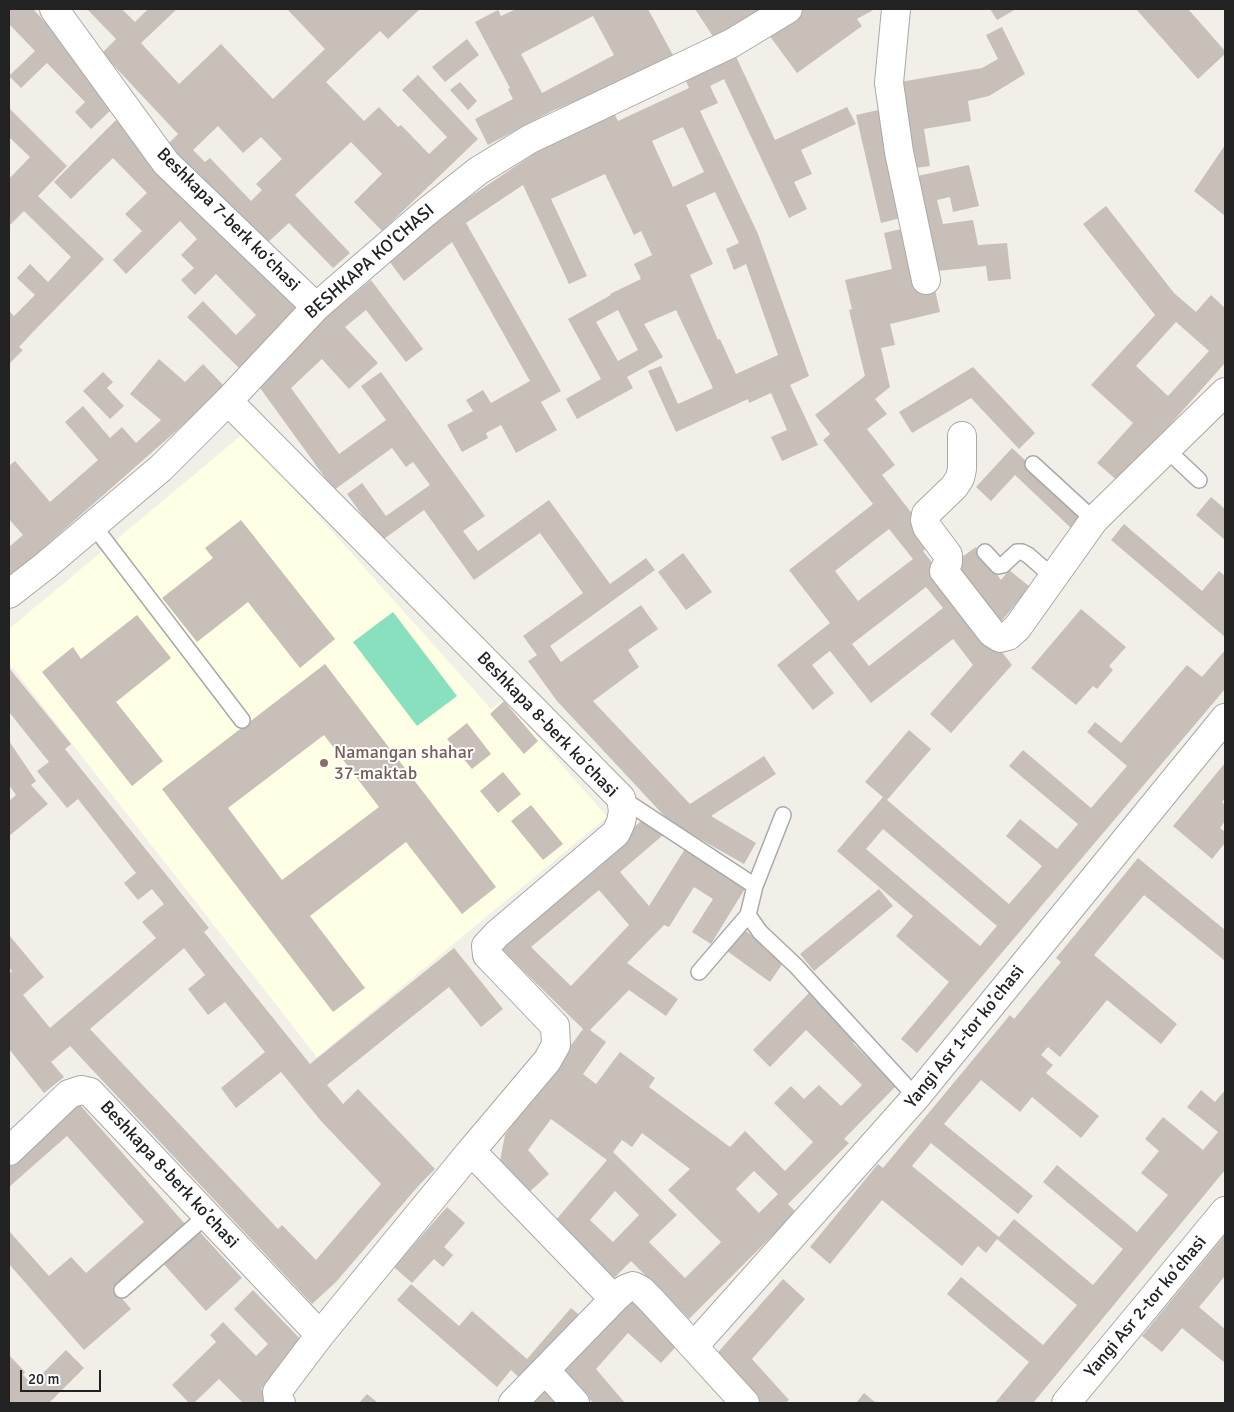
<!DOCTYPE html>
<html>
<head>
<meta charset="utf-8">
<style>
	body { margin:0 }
	#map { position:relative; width:1234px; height:1412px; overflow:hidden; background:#f2efe9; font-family:Signika,sans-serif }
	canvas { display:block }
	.frame { position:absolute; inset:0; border:10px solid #222; pointer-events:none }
	.scale { position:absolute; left:20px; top:1370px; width:81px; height:22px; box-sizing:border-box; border:2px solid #222; border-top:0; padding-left:6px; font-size:15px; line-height:18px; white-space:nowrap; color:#222; -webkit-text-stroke:4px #fff; paint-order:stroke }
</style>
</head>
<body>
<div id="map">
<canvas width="1234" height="1412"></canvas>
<div class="frame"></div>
<div class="scale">20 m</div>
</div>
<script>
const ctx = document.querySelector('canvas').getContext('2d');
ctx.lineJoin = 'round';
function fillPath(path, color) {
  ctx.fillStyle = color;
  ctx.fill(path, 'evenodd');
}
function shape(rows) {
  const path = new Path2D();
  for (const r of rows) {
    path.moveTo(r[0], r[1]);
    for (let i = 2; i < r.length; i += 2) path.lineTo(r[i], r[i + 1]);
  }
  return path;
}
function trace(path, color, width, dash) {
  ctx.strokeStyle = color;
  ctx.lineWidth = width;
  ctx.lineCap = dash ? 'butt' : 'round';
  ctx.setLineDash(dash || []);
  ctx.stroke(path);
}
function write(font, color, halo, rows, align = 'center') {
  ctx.font = font + ' Signika,sans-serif';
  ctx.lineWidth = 4;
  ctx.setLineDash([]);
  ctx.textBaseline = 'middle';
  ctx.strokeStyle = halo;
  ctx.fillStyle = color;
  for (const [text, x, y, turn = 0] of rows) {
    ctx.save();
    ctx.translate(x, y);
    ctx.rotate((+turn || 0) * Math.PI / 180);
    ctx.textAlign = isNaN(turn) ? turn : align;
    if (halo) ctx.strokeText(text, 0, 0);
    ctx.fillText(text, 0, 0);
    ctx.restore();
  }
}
const education = shape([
	[244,433,491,709,505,699,607,817,317,1057,9,663,9,629]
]);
const pitch = shape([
	[393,612,457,696,417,726,353,642]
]);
const building = shape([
	[9,9,33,9,91,71,115,106,91,129,75,112,85,102,47,63,21,88,9,76,35,51,9,24],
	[87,9,122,9,135,22,148,9,177,9,141,43,179,84,221,44,273,99,325,49,287,9,420,9,388,39,380,31,326,82,364,121,379,107,398,127,401,125,429,154,447,137,402,90,418,75,478,139,382,231,354,202,382,174,351,142,295,195,350,253,333,268,289,223,267,243,163,149,178,134,102,53,116,39],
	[218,126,243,153,261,137,282,159,256,184,262,190,251,201,210,158,205,162,193,150],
	[516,9,648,9,674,57,648,71,552,111,488,145,475,119,513,99,508,89,510,88,475,22,498,10,501,16],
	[593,16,614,55,542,93,521,54],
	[695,9,768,9,716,41],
	[804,9,875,9,857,19,862,26,797,73,769,35],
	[990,9,1016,9,997,20],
	[1136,9,1188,9,1225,51,1225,54,1198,79],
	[1002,27,1025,74,989,96,968,101,971,121,924,129,930,166,908,169,894,83,982,68,998,59,986,35],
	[467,39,479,55,445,82,432,67],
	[732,48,775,140,847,107,856,124,801,150,812,174,794,182,807,209,789,218,724,79,710,86,718,103,700,111,758,234,809,376,790,385,818,445,782,461,771,437,787,430,771,393,749,403,748,399,676,432,648,371,661,366,678,404,713,388,676,310,644,324,663,357,627,377,633,388,577,419,566,399,601,379,568,319,611,295,610,294,641,279,634,264,652,255,641,231,634,235,605,174,551,199,587,276,569,284,523,185,466,223,561,391,541,402,557,430,516,453,501,425,486,433,488,438,462,452,447,425,473,411,466,400,483,390,491,403,530,381,452,242,404,281,389,261,456,206,531,156,528,150,613,111,618,121,689,88,682,72],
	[683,127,704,172,673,187,652,141],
	[715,192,739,243,726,249,734,270,746,264,778,355,736,374,720,339,718,340,690,275,713,264,686,205],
	[618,310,638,350,618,361,596,322],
	[460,82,477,101,468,110,450,90],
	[9,108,67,166,38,196,104,259,32,333,19,347,23,350,9,364,9,314,10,312,14,316,35,295,17,278,30,264,48,282,71,257,24,211,9,226,9,179,30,157,9,137],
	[883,109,908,216,881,223,856,115],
	[116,120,301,306,239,368,187,317,203,301,236,335,256,315,216,274,195,295,181,280,194,268,181,255,197,239,180,221,126,274,113,260,142,231,125,214,147,193,113,158,71,199,54,182],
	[1225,145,1225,216,1194,191],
	[969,165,979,206,953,212,950,197,937,200,943,224,973,220,978,245,1007,243,1011,279,988,281,986,266,927,272,908,178],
	[1106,206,1174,293,1196,312,1211,295,1225,308,1225,363,1119,482,1097,463,1133,423,1091,385,1155,315,1083,224],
	[1176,322,1209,351,1168,396,1136,366],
	[910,227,935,290,940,312,890,324,895,345,881,348,890,387,875,399,887,414,867,429,895,465,882,475,934,542,923,551,1012,665,951,733,930,714,973,665,953,639,871,703,830,651,812,665,834,693,813,710,777,665,830,623,789,570,873,504,823,440,830,434,815,415,865,376,849,310,852,309,845,280,892,269,884,233],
	[889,529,913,559,858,601,835,571],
	[926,587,943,608,869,666,852,644],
	[371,280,423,349,406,362,366,310,345,327,378,363,349,389,322,359,291,388,339,454,386,420,361,386,381,372,485,516,463,531,478,551,549,500,610,584,646,558,655,570,550,646,561,662,641,605,658,629,628,650,639,667,593,701,690,804,764,756,776,774,711,816,756,843,744,864,670,822,557,701,528,661,537,655,523,636,583,593,540,533,474,580,424,510,381,541,347,494,362,483,386,516,430,485,413,462,406,467,392,448,334,490,255,381,314,327],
	[159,359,185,382,203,364,224,386,191,418,9,578,9,547,23,535,9,519,9,466,15,461,50,502,98,460,65,422,83,406,110,438,122,427,136,443,161,420,130,394],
	[973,367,1035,433,1019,449,971,398,912,433,899,412],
	[103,372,113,382,107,388,124,406,110,419,83,391],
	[1012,448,1084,515,1072,529,1015,475,991,501,976,487],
	[1211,497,1225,509,1225,540,1196,515],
	[241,520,335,639,300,668,248,602,197,642,162,598,213,558,205,548],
	[1124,524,1202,591,1219,571,1225,576,1225,637,1111,540],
	[976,547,1001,580,1009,570,1030,587,999,624,955,562],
	[683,553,712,592,686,610,658,572],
	[1081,609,1126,647,1109,666,1113,670,1097,689,1093,686,1076,705,1031,668],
	[137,615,171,658,116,702,163,761,132,786,42,672,73,647,81,659],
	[1225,650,1225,689,917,1053,901,1039,949,982,896,936,913,916,837,851,883,797,865,782,909,730,931,749,887,800,1009,904,1042,866,1006,836,1020,819,1057,849,1078,824,1009,766,1023,750,1091,808,1127,766,1087,732,1095,722,1121,743,1187,665,1202,677],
	[883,829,997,926,980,946,866,849],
	[325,664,496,887,462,914,406,842,310,916,365,988,333,1012,162,789],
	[324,735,379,807,282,880,228,808],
	[9,668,71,744,65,749,209,928,204,932,310,1064,454,948,503,1009,481,1027,449,987,327,1085,343,1104,358,1089,435,1169,420,1184,336,1282,312,1304,70,1046,51,1062,64,1077,44,1093,9,1049,9,974,12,971,9,967,9,935,44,977,23,995,50,1028,156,938,142,922,164,904,152,889,138,900,124,883,136,873,78,799,67,808,37,771,49,762,9,712],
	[184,948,205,975,188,989,208,1015,225,1002,265,1052,221,1088,236,1108,281,1072,321,1121,381,1184,316,1260,282,1225,278,1229,90,1029],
	[504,701,538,741,524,754,490,714],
	[467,723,491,754,472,769,447,739],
	[9,741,36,781,31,785,48,804,9,836,9,801,16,795,9,785],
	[1225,763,1225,798,1222,802,1225,805,1225,821,1220,828,1225,832,1225,843,1212,859,1173,826],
	[503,772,521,794,498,813,480,791],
	[531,805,563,844,543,860,511,821],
	[647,816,663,835,620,872,649,906,685,849,746,887,711,944,692,932,713,899,694,887,669,927,664,925,627,963,678,999,666,1016,629,990,590,1030,606,1042,583,1074,596,1084,620,1052,655,1078,649,1087,730,1147,745,1131,785,1171,813,1142,774,1103,791,1086,804,1099,819,1085,841,1106,862,1085,806,1030,770,1067,753,1050,811,991,858,1037,853,1043,896,1086,844,1139,849,1143,788,1204,796,1212,689,1319,631,1261,613,1279,555,1221,607,1160,551,1119,528,1150,549,1174,525,1196,499,1166,505,1135,583,1029,496,944],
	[599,890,629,925,571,986,531,947],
	[642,1133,690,1169,668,1190,721,1242,685,1278,649,1242,677,1215,613,1152,622,1140,632,1147],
	[754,1171,778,1194,759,1213,736,1189],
	[615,1191,639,1215,613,1242,590,1220],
	[1138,858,1225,930,1225,961,1144,895,1094,955,1177,1024,1161,1044,1107,1000,1060,1057,1048,1047,1041,1055,1053,1065,1046,1073,1099,1116,1081,1138,1032,1097,1020,1112,981,1080,944,1124,1033,1196,1018,1214,931,1143,912,1166,999,1237,1014,1219,1093,1285,1123,1249,1043,1182,1057,1165,1137,1232,1168,1195,1141,1173,1159,1151,1145,1139,1163,1117,1203,1150,1218,1132,1187,1107,1201,1090,1215,1102,1225,1090,1225,1170,1033,1403,995,1403,1029,1362,947,1294,961,1277,1043,1345,1077,1305,997,1239,986,1253,978,1246,962,1266,882,1200,830,1264,810,1247,878,1164,883,1168,1010,1015,1014,1019,1061,962,1056,958],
	[879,889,893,906,814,971,800,954],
	[743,929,785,960,770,982,727,951],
	[73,1097,185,1224,113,1288,131,1309,84,1350,9,1264,9,1231,49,1276,71,1257,86,1273,144,1222,67,1136,9,1187,9,1153],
	[447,1207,465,1223,444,1247,453,1255,443,1267,434,1259,412,1283,394,1267],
	[197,1229,242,1278,206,1311,161,1261],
	[1225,1235,1225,1276,1199,1307,1225,1329,1225,1363,1182,1328,1162,1352,1142,1336],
	[783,1279,805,1299,752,1359,789,1400,785,1403,753,1403,712,1359],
	[411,1284,459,1326,472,1311,527,1359,571,1308,584,1319,527,1385,511,1370,497,1387,397,1300],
	[253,1290,306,1345,261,1389,275,1403,243,1403,219,1379,194,1403,189,1403,172,1385,216,1342,210,1335,223,1322,256,1356,268,1344,234,1309],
	[625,1291,681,1341,661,1363,628,1333,596,1369,625,1403,593,1403,559,1365],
	[66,1350,84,1368,49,1403,9,1403,9,1355,25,1372,23,1375,32,1384],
	[542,1377,570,1403,518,1403],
	[864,1393,876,1403,856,1403],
	[367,1394,378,1403,359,1403]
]);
const service = shape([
	[1166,449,1199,480],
	[1033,464,1094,520],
	[93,525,242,720],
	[985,552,998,566,1003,565,1017,552,1022,552,1028,555,1053,577],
	[621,798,755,886,748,915,760,932,796,966,916,1097],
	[755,886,783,815],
	[699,972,748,915],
	[122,1290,207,1215]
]);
const minor = shape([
	[54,9,166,163,316,307],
	[896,9,889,83,899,152,926,280],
	[228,401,621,798,623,811,621,822,616,833,497,934,486,946,487,955,493,961,555,1026,556,1045,547,1061,471,1151],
	[962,436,962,469,960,478,954,487,926,514,925,520,927,527,948,555,948,562,944,571,992,633,1000,638,1008,636,1017,628,1094,520,1225,392],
	[9,1151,69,1094,81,1090,90,1092,320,1335,471,1151,614,1299],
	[694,1346,916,1097,1225,718],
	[545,1370,575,1403],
	[281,1403,278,1399,277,1392,320,1335],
	[513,1403,614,1299,625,1289,633,1286,641,1290,652,1301,745,1403],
	[1066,1403,1225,1211]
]);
const tertiary = shape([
	[9,594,45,566,161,468,228,401,316,307,425,213,478,171,530,139,732,43,788,9]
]);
const markers = [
	[324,763,5,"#8d6e63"]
];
const streetNames = [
	["Beshkapa 7-berk koʻchasi",228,220,45],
	["BESHKAPA KO'CHASI",370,262,-41],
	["Beshkapa 8-berk koʼchasi",547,725,46],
	["Yangi Asr 1-tor koʼchasi",965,1037,-51],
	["Beshkapa 8-berk koʼchasi",169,1175,47],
	["Yangi Asr 2-tor koʼchasi",1146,1307,-50]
];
const educationNames = [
	["Namangan shahar",334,753],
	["37-maktab",334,774]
];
fillPath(education, '#ffffe5');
fillPath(pitch, '#88e0be');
fillPath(building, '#c7bfb8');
trace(service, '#a9a9a9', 18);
trace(minor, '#a9a9a9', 30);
trace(tertiary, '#a9a9a9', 30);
trace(service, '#fff', 15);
trace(minor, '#fff', 28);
trace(tertiary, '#fff', 28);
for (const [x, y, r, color] of markers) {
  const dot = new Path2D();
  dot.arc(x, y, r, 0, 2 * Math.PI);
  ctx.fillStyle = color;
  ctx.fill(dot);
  trace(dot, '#fff', 2);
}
write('18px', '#222', '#fff', streetNames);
write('18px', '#785e54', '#fff', educationNames, 'left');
</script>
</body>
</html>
